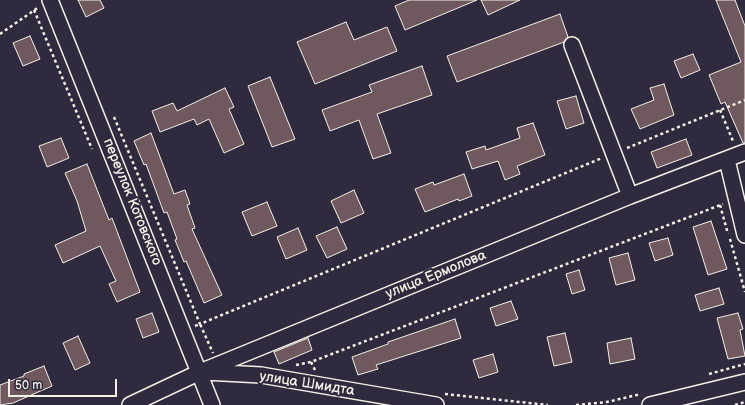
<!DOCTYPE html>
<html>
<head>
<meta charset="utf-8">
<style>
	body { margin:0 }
	#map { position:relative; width:745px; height:405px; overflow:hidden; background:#2f2a3d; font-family:"Balsamiq Sans",sans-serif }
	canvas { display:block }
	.scale { position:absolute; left:8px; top:379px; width:109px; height:18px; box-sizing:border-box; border:2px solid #f4f1e8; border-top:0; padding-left:5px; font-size:12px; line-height:14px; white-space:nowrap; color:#f4f1e8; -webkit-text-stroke:3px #2f2a3d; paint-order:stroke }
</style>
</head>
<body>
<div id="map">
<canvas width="745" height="405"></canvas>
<div class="scale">50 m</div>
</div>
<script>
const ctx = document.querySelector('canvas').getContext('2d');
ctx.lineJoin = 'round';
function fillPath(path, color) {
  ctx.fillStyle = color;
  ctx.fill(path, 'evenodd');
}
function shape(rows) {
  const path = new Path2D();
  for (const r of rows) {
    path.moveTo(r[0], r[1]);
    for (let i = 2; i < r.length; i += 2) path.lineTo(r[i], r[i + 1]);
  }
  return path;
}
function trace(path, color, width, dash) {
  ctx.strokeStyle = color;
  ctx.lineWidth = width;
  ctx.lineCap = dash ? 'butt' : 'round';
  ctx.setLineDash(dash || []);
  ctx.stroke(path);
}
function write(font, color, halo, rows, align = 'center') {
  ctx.font = font + ' "Balsamiq Sans",sans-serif';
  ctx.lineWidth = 4;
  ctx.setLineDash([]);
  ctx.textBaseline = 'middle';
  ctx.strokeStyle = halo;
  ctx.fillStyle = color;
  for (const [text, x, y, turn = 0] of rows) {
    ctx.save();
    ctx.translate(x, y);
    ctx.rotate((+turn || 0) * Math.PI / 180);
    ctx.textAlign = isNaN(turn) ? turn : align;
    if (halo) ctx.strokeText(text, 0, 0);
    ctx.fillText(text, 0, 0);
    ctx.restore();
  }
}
const building = shape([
	[78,0,100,0,104,8,86,17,78,0],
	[409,0,477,0,405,30,395,6,409,0],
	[481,0,520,0,488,15,481,0],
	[716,0,735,0,745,26,745,143,743,143,725,102,721,104,709,75,741,62,716,0],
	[560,14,568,37,564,42,457,82,447,56,560,14],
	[346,22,354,40,387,27,397,51,315,84,297,42,346,22],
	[30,36,40,59,23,66,13,43,30,36],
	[693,54,700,70,681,78,674,61,693,54],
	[422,66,432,95,377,114,391,153,373,159,359,120,330,131,322,110,372,92,369,85,422,66],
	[270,77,295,139,272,147,248,86,270,77],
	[664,84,674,115,640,129,631,109,654,100,650,88,664,84],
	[225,88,234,107,229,109,244,144,224,153,209,119,197,125,194,119,160,132,152,111,173,103,177,111,225,88],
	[576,96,584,123,566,129,557,101,576,96],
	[533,123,545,155,517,166,520,174,505,180,498,161,472,169,466,152,485,146,486,150,520,138,517,128,533,123],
	[151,133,174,194,185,190,190,204,187,205,195,228,192,229,222,295,204,303,186,261,184,262,175,240,177,239,167,212,164,213,146,164,144,165,134,141,151,133],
	[61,138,69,158,47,167,39,146,61,138],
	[686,139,692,155,657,168,651,152,686,139],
	[87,164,109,220,112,218,140,292,117,302,109,284,116,281,100,246,63,263,55,245,86,231,77,201,65,173,87,164],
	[464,174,472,196,459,201,458,199,425,212,415,189,433,182,434,185,464,174],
	[354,190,364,213,341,223,331,201,354,190],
	[267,202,277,226,252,236,242,212,267,202],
	[711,221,727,269,708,275,693,227,711,221],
	[337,227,347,249,327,258,316,236,337,227],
	[298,228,307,250,286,259,277,237,298,228],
	[668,238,673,255,655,261,649,243,668,238],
	[628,253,635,280,616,285,609,258,628,253],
	[579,270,585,290,572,294,566,274,579,270],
	[719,288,724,304,700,311,695,295,719,288],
	[511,301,518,319,496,326,490,308,511,301],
	[152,313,159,332,143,338,136,319,152,313],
	[738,313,743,329,740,330,745,356,728,359,717,318,738,313],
	[455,319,461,338,376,365,378,369,358,375,352,357,388,344,388,342,455,319],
	[565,333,572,362,554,366,547,337,565,333],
	[78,336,90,363,75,370,63,343,78,336],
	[308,338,312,350,279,364,274,352,308,338],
	[631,338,635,359,610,364,607,343,631,338],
	[493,354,498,372,479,378,473,360,493,354],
	[44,366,52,386,13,403,0,405,0,385,24,376,24,374,44,366]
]);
const path = shape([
	[34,10,92,149],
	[0,34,39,7],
	[720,110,733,141],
	[114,117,200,324,602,158],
	[627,148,745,100],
	[720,205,728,234],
	[730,239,745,292],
	[195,326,200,324,213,353],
	[311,362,315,370],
	[296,365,311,362,723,204],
	[709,374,745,364],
	[445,394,548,405],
	[576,405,607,402,641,394],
	[735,405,745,402]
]);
const minor = shape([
	[50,0,212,405],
	[572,45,630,196],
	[727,160,745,235],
	[205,372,261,375,436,405],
	[130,405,200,372,630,196,745,152],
	[650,405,745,382]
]);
const streetNames = [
	["переулок Котовского",132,202,68],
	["улица Ермолова",436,275,-22],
	["улица Шмидта",307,384,9]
];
fillPath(building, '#6f595e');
trace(building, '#f4f1e8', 1);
trace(minor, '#f4f1e8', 18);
trace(path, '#f4f1e8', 2.5, [3, 3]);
trace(minor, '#2f2a3d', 15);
write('14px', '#f4f1e8', '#2f2a3d', streetNames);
</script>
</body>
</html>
